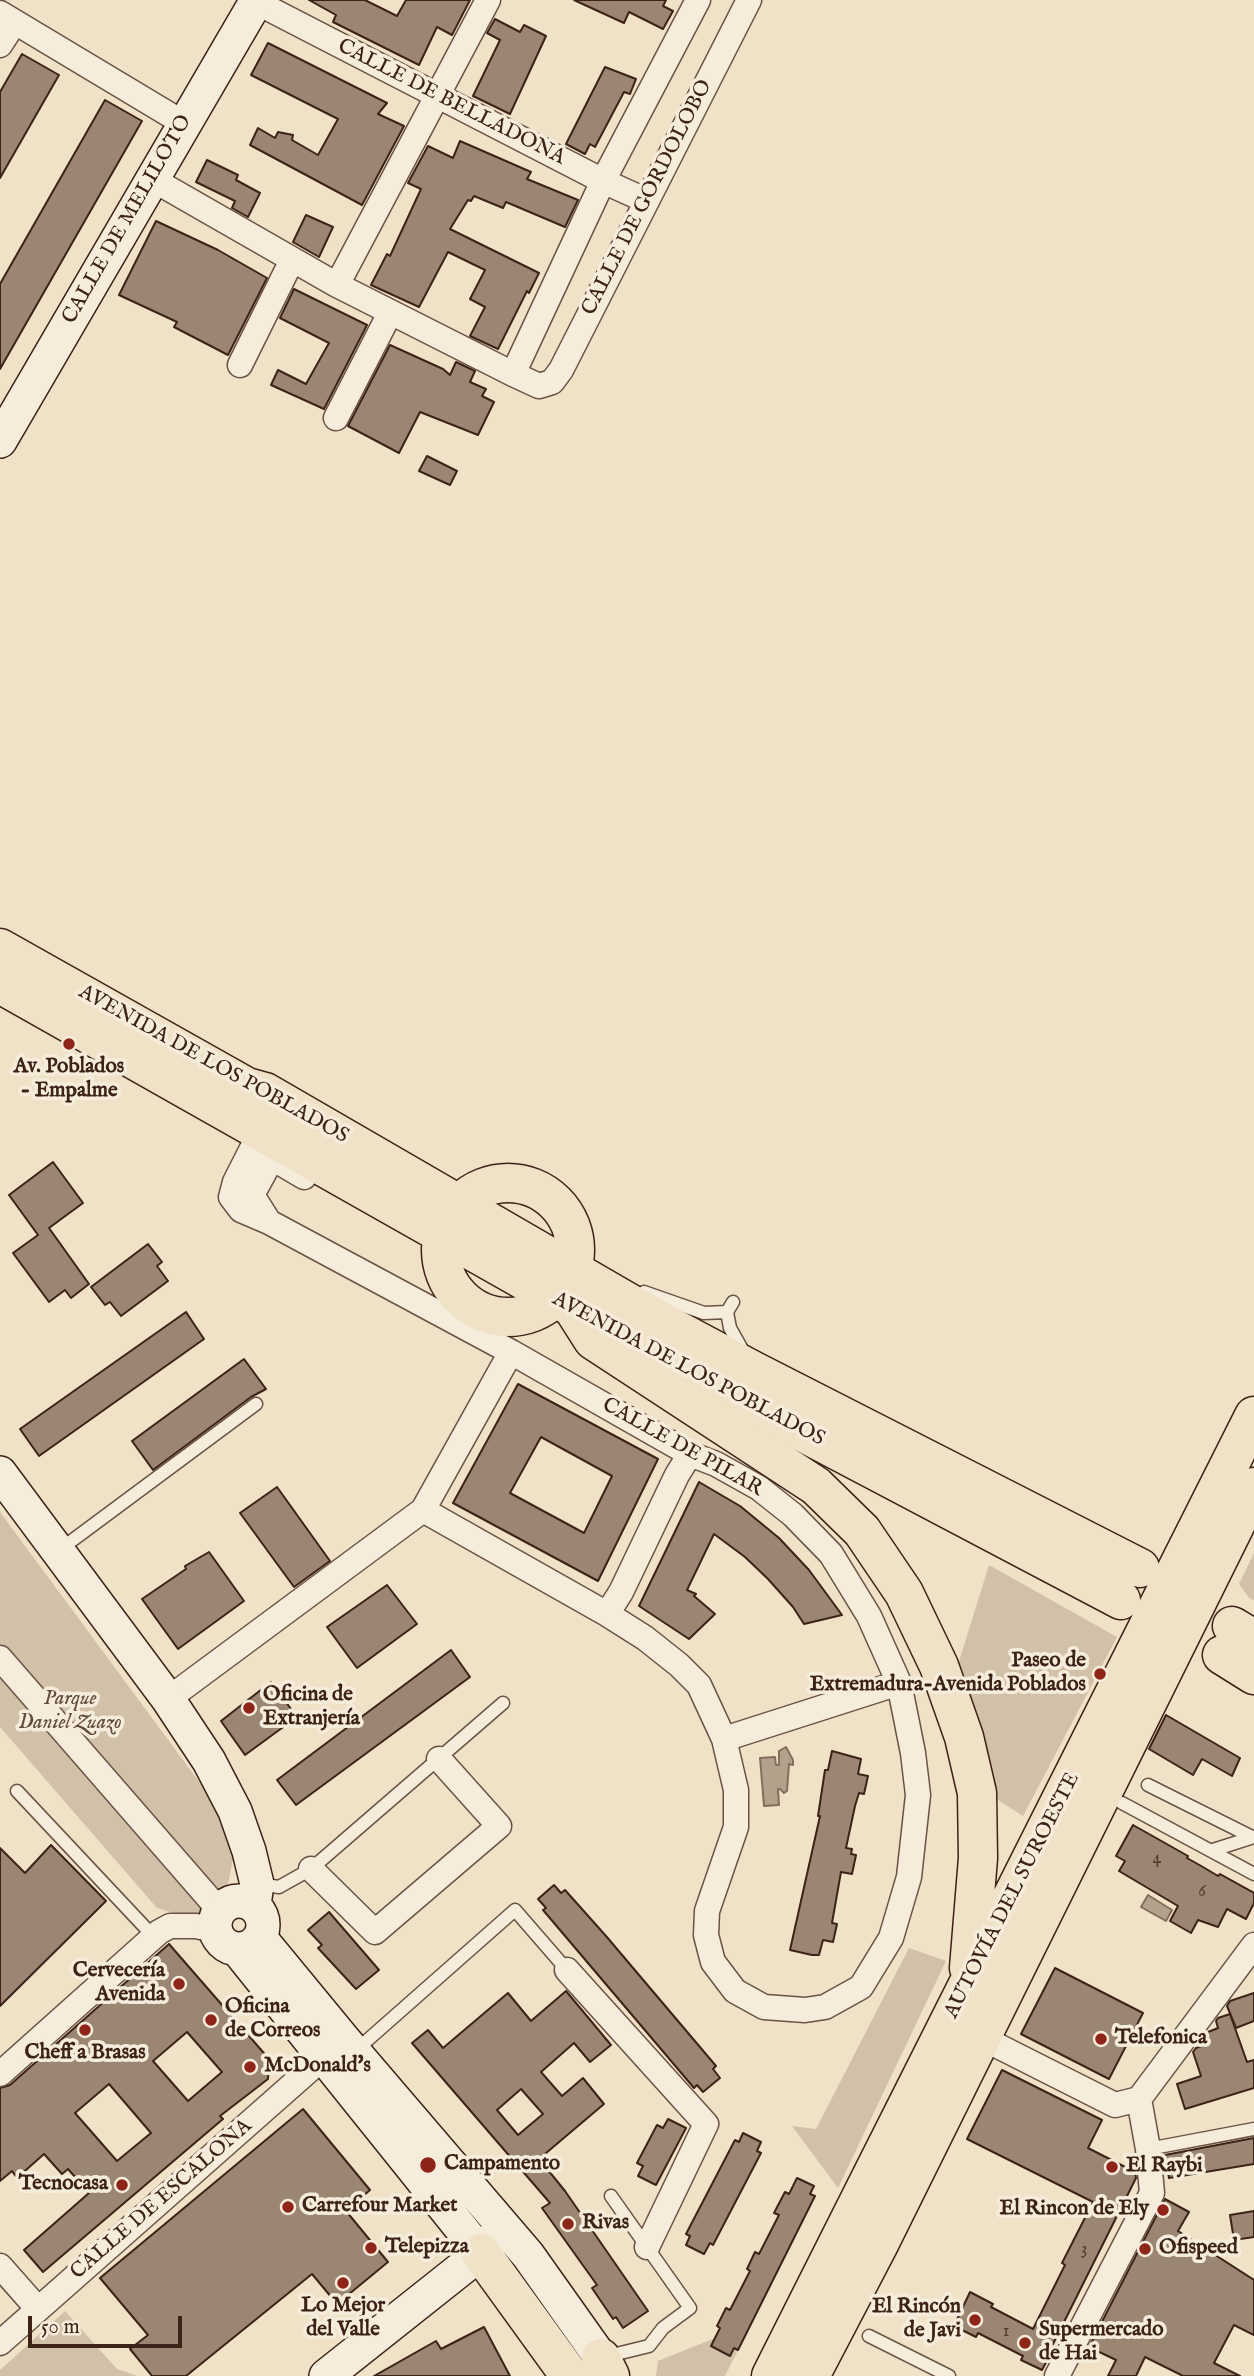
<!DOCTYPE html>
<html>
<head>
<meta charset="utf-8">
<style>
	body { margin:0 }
	#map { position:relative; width:1254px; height:2376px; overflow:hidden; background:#f0e2c7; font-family:"IM FELL English",serif }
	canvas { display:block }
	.scale { position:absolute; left:28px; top:2316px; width:154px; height:32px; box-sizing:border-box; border:4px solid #3d2218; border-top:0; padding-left:9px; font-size:21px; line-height:24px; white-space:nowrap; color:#3d2218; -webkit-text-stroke:5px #f5ecdb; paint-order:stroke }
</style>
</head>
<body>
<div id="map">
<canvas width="1254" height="2376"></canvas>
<div class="scale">50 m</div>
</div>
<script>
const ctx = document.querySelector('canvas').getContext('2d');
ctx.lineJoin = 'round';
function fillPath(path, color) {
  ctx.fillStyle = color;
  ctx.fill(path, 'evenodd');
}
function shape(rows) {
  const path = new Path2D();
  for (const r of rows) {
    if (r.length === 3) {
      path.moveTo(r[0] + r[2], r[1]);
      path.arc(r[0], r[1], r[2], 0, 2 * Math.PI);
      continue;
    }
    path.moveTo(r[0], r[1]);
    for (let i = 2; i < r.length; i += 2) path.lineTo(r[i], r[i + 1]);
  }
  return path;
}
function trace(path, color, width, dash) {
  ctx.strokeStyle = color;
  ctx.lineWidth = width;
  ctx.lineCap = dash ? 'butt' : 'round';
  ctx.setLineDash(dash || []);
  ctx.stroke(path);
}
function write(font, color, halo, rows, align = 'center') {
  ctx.font = font + ' "IM FELL English",serif';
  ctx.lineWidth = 7;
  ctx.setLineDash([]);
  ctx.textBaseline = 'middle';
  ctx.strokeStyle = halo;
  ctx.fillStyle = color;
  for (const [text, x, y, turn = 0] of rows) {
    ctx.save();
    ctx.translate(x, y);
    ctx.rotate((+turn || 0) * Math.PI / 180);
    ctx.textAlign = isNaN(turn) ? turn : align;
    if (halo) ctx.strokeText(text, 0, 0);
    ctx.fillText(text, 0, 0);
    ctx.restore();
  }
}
const green = shape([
	[0,1512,228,1821,233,1859,227,1889,201,1916,177,1914,157,1908,0,1727],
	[1254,1553,1254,1600,1249,1598,1239,1584],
	[989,1565,1117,1637,1023,1816,981,1789,957,1668],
	[909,1948,946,1961,838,2188,792,2126,816,2129],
	[65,2311,117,2369,138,2376,0,2376,0,2370],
	[715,2338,711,2347,730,2356,734,2348,738,2350,725,2376,656,2376,658,2361]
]);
const water = shape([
	[786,1747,793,1760,793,1765,789,1764,787,1791,784,1793,780,1789,778,1789,779,1805,764,1806,760,1758,775,1757,776,1765,779,1765,779,1751,786,1747],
	[1148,1895,1172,1910,1166,1921,1141,1907,1148,1895]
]);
const building = shape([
	[309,0,365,0,397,16,406,0,470,0,452,35,437,27,419,65,333,22,336,15,309,0],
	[574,0,666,0,663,6,673,11,663,29,629,12,624,23,574,0],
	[495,19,520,32,524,25,546,36,510,114,473,96,500,40,487,33,495,19],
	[268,43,387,103,378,114,404,126,362,205,250,145,258,128,275,138,278,132,293,135,292,140,318,155,338,119,251,75,268,43],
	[22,54,59,75,0,178,0,92,22,54],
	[605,67,636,79,630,94,624,92,595,147,590,144,585,154,566,144,605,67],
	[105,100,142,121,0,369,0,284,105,100],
	[460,141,531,172,527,179,578,200,565,227,506,202,503,208,474,196,471,201,468,200,450,229,539,273,529,293,527,291,498,349,470,336,485,307,470,299,485,270,448,252,419,307,371,285,387,254,390,256,421,189,408,183,428,146,453,158,460,141],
	[207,160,238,175,236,180,260,193,248,217,232,208,235,201,196,182,207,160],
	[306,215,333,227,319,257,293,242,306,215],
	[156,221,218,250,267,278,228,355,174,327,177,322,119,295,156,221],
	[294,289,367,325,324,409,271,385,278,370,306,384,329,343,280,318,294,289],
	[390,345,443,369,450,375,456,362,475,371,470,382,486,389,482,396,494,402,478,435,420,412,399,453,348,426,390,345],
	[427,456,457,471,450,485,419,471,427,456],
	[53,1162,83,1203,49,1228,89,1284,71,1298,65,1290,49,1302,13,1253,38,1235,9,1195,53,1162],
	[148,1244,162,1262,157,1266,168,1281,121,1316,110,1302,105,1305,91,1287,148,1244],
	[186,1312,204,1339,39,1456,20,1429,186,1312],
	[244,1359,266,1389,251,1397,153,1470,132,1441,244,1359],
	[518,1384,658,1459,598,1581,453,1503,518,1384],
	[541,1437,612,1476,584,1533,510,1493,541,1437],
	[699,1482,740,1506,779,1538,809,1570,842,1615,804,1624,793,1607,768,1579,745,1557,714,1534,687,1590,696,1594,694,1596,715,1614,689,1639,639,1606,699,1482],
	[277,1487,330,1561,294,1587,240,1513,277,1487],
	[209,1552,244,1601,178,1649,142,1599,186,1569,185,1566,209,1552],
	[387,1585,417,1624,357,1668,327,1627,387,1585],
	[451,1650,470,1677,296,1805,277,1780,451,1650],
	[271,1682,297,1717,245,1755,221,1721,271,1682],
	[1166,1715,1240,1758,1232,1776,1202,1759,1193,1775,1149,1749,1166,1715],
	[832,1751,861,1759,858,1774,868,1776,864,1794,859,1793,855,1806,846,1848,852,1849,851,1854,856,1855,852,1874,841,1872,832,1923,837,1924,833,1942,823,1940,819,1955,812,1955,790,1950,820,1816,818,1816,825,1770,828,1770,832,1751],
	[1133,1825,1188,1856,1187,1858,1203,1867,1218,1876,1220,1874,1254,1893,1254,1903,1246,1919,1227,1909,1218,1927,1198,1920,1191,1933,1170,1921,1178,1906,1119,1871,1125,1861,1116,1856,1133,1825],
	[51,1845,106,1901,0,2006,0,1848,25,1873,51,1845],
	[554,1885,561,1893,565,1890,606,1936,716,2066,713,2069,720,2078,703,2092,697,2085,694,2088,543,1910,546,1908,538,1899,554,1885],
	[329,1912,379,1970,356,1989,318,1948,322,1945,308,1930,329,1912],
	[169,1944,269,2059,268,2079,220,2116,223,2119,43,2272,24,2250,89,2193,68,2169,62,2174,44,2154,17,2178,12,2171,0,2181,0,2088,10,2085,169,1944],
	[187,2032,222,2072,188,2101,153,2061,187,2032],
	[109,2084,151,2133,117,2161,75,2113,109,2084],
	[1055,1968,1143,2013,1109,2079,1021,2034,1055,1968],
	[566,1991,611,2045,590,2062,574,2043,541,2072,562,2096,583,2078,604,2104,539,2159,565,2191,648,2311,623,2328,616,2317,613,2319,592,2288,597,2285,542,2208,550,2203,412,2043,428,2030,443,2048,508,1993,531,2021,566,1991],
	[521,2089,543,2114,518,2135,497,2110,521,2089],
	[1254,1993,1254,2021,1236,2028,1227,2006,1230,2001,1254,1993],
	[1230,2014,1247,2062,1254,2060,1254,2088,1185,2109,1177,2084,1201,2076,1193,2052,1196,2048,1207,2044,1204,2036,1208,2032,1218,2028,1216,2021,1218,2018,1230,2014],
	[1002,2070,1102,2120,1088,2148,1135,2172,1136,2178,1051,2348,1053,2349,1042,2370,1021,2360,1023,2356,978,2333,976,2337,954,2326,970,2292,993,2304,991,2307,1033,2329,1065,2265,1062,2263,1093,2202,967,2139,1002,2070],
	[303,2109,370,2190,346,2211,388,2262,337,2304,312,2274,186,2376,152,2376,130,2349,148,2335,100,2278,303,2109],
	[668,2119,686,2128,656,2185,638,2176,643,2166,637,2163,657,2125,663,2128,668,2119],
	[743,2133,761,2142,757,2151,761,2153,713,2245,710,2243,704,2254,686,2245,690,2236,686,2234,735,2140,739,2142,743,2133],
	[1254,2138,1254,2164,1169,2178,1165,2155,1254,2138],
	[797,2178,814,2186,810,2194,815,2196,738,2350,734,2348,730,2356,711,2346,720,2328,717,2326,726,2308,730,2310,750,2271,747,2269,755,2252,759,2254,779,2215,774,2213,785,2192,789,2194,797,2178],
	[1165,2199,1189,2212,1178,2231,1254,2280,1254,2335,1234,2325,1214,2363,1240,2376,1183,2376,1145,2357,1136,2376,1108,2376,1116,2360,1089,2347,1165,2199],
	[1254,2211,1254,2237,1234,2240,1230,2215,1254,2211],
	[484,2327,510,2376,374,2376,436,2341,441,2349,484,2327]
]);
const lane = shape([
	[644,1292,704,1313,727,1312],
	[733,1302,727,1312,730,1328,744,1353],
	[58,1551,256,1404],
	[1148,1785,1252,1837],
	[17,1791,154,1937],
	[1122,1803,1254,1874],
	[1213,1850,1254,1837],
	[258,1884,279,1887,311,1869,503,1703],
	[354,2052,515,1910,567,1970],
	[1148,2149,1254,2129],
	[869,2336,949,2376],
	[604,2357,649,2346,663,2328,690,2308,611,2196]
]);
const street = shape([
	[256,2,603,181,647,201],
	[0,13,185,124],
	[0,45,15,22],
	[152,179,337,285,513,374,539,386,552,382,561,370,749,0],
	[337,285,488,0],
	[240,365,292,260],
	[513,374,603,181,698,0],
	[336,418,390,313],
	[266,1121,235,1182,231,1197,241,1210,269,1222,511,1352,690,1454,716,1464,759,1488,793,1515,831,1554,869,1616,899,1683,913,1753,918,1795,909,1877,891,1938,861,1987,825,2007,805,2010,764,2007,735,1991,713,1962,706,1935,707,1911,736,1827,736,1790,724,1739,699,1685,679,1665,645,1638,607,1614,423,1510],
	[269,1222,252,1195,270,1162,277,1161,304,1177],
	[607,1614,621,1592,677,1475,690,1454],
	[0,1658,220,1911],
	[168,1699,423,1510,511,1352],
	[724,1739,899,1683],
	[311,1869,375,1932,499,1826,439,1759],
	[567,1970,706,2124,647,2247],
	[998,2046,1115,2105,1139,2099],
	[0,2074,159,1932,170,1926,196,1926,215,1930],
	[0,2266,38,2309],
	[0,2343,324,2057],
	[1057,2376,1152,2193,1148,2149,1139,2099,1254,1945]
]);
const secondary = shape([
	[0,441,257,0],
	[0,1473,168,1699,209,1761,235,1811,249,1851,257,1884,254,1905],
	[239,1925,24],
	[260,1938,344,2040,528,2255,601,2358],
	[237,1949,481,2253],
	[326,2376,481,2253,495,2236]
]);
const primary = shape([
	[0,948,247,1087,265,1092,662,1322,754,1371,1140,1568],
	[0,984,557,1299,787,1424,1121,1600],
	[508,1250,67],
	[1232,1626,1254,1639],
	[1222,1655,1254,1675]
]);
const highway = shape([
	[572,1307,593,1340,816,1486,862,1531,904,1593,939,1666,964,1737,977,1793,978,1858,969,1968],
	[481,2253,570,2376],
	[601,2358,610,2376],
	[771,2376,1254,1416],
	[810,2376,879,2244,1254,1487]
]);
const markers = [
	[69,1044,7,"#8f2418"],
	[1100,1674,7,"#8f2418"],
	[249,1708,7,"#8f2418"],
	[179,1984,7,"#8f2418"],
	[211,2020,7,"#8f2418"],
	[85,2030,7,"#8f2418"],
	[1101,2039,7,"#8f2418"],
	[250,2067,7,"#8f2418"],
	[428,2165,9,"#8f2418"],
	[1112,2167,7,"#8f2418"],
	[122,2185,7,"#8f2418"],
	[288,2207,7,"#8f2418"],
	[1163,2210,7,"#8f2418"],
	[568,2224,7,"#8f2418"],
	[371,2248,7,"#8f2418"],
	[1145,2249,7,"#8f2418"],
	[343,2283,7,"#8f2418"],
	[975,2320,7,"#8f2418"],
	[1025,2343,7,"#8f2418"]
];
const numberNames = [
	["4",1157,1859],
	["6",1202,1892],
	["3",1084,2250],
	["1",1006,2332]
];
const streetNames = [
	["CALLE DE BELLADONA",451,103,27],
	["CALLE DE GORDOLOBO",648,198,-63],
	["CALLE DE MELILOTO",128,220,-60],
	["AVENIDA DE LOS POBLADOS",213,1065,29],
	["AVENIDA DE LOS POBLADOS",688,1370,28],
	["CALLE DE PILAR",682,1448,29],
	["AUTOVÍA DEL SUROESTE",1013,1896,-63],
	["CALLE DE ESCALONA",162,2200,-41]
];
const poiNames = [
	["Av. Poblados",69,1068,"center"],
	["- Empalme",69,1092,"center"],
	["Paseo de",1086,1662,"right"],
	["Extremadura-Avenida Poblados",1086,1686,"right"],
	["Oficina de",263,1696],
	["Extranjería",263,1720],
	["Cervecería",165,1972,"right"],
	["Avenida",165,1996,"right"],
	["Oficina",225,2008],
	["de Correos",225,2032],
	["Telefonica",1115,2039],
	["Cheff a Brasas",85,2054,"center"],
	["McDonald's",264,2067],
	["Campamento",444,2165],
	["El Raybi",1126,2167],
	["Tecnocasa",108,2185,"right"],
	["Carrefour Market",302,2207],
	["El Rincon de Ely",1149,2210,"right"],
	["Rivas",582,2224],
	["Telepizza",385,2248],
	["Ofispeed",1159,2249],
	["Lo Mejor",343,2307,"center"],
	["del Valle",343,2331,"center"],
	["El Rincón",961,2308,"right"],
	["de Javi",961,2332,"right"],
	["Supermercado",1039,2331],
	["de Hai",1039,2355]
];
const parkNames = [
	["Parque",70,1700],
	["Daniel Zuazo",70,1724]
];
fillPath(green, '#d2c1a9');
fillPath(water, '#b3a18c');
trace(water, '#846e5e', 2);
fillPath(building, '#9a8673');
trace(building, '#3d2218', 2);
trace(lane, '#6a5244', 15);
trace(street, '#6a5244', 27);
trace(secondary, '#3d2218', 36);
trace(primary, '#3d2218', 41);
trace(highway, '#3d2218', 41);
trace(lane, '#f5ecdb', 12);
trace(street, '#f5ecdb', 24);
trace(secondary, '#f5ecdb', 33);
trace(primary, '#f0e2c7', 38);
trace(highway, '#f0e2c7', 38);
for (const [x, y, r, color] of markers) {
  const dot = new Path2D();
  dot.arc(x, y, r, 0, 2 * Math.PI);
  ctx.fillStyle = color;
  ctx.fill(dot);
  trace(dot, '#f5ecdb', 2.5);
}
write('18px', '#543b2f', null, numberNames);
write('21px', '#3d2218', '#f5ecdb', streetNames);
write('bold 21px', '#3d2218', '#f5ecdb', poiNames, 'left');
write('italic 21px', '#624a3c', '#f5ecdb', parkNames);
</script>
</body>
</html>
